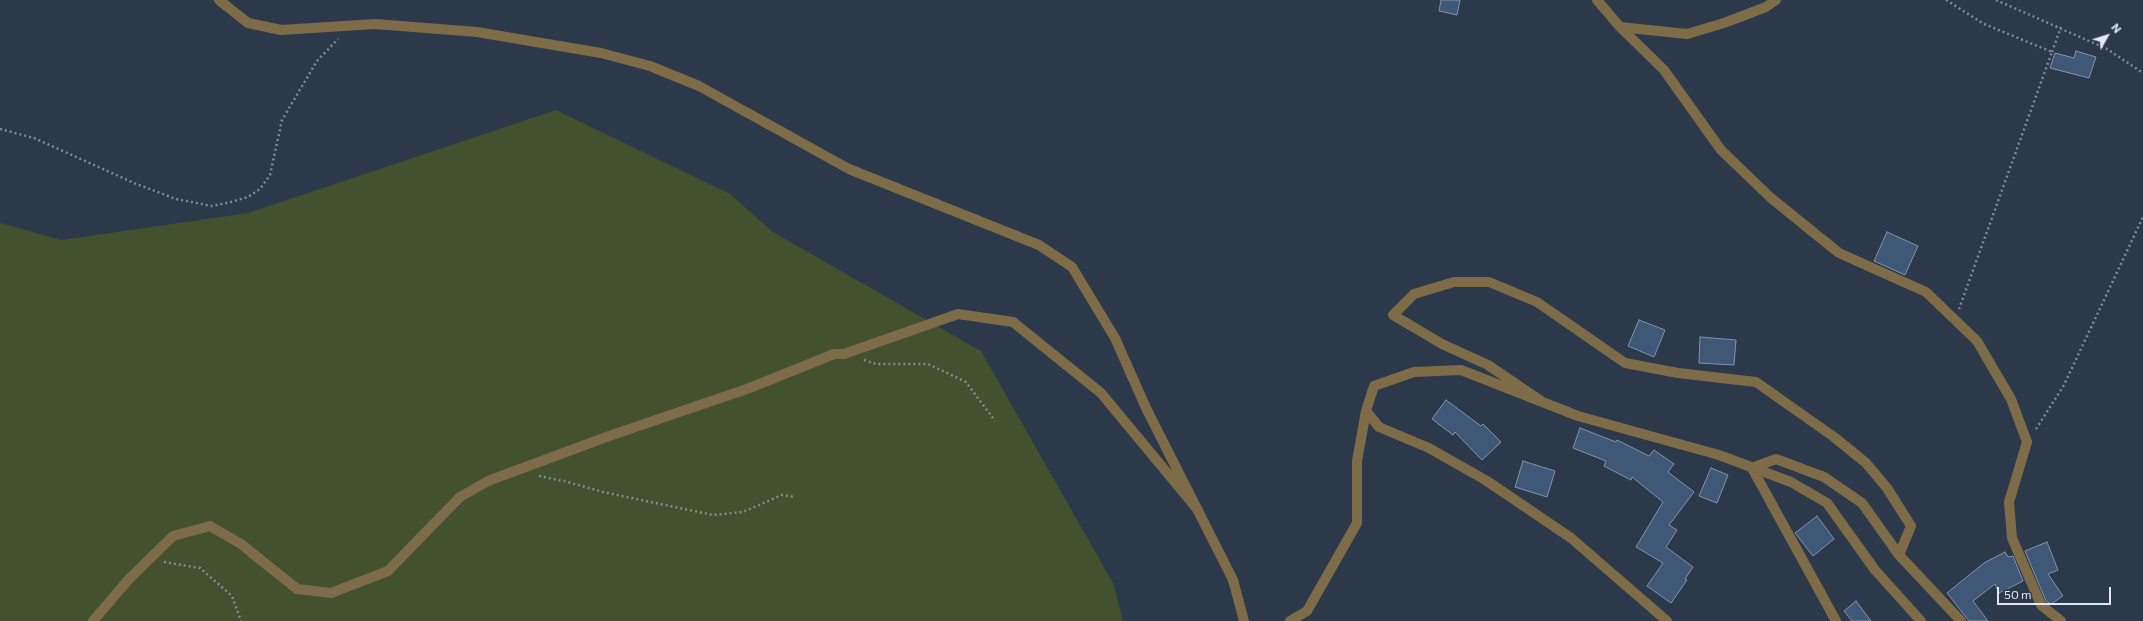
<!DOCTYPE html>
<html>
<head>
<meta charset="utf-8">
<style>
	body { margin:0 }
	#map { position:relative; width:2143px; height:621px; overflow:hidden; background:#2b394a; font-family:Commissioner,sans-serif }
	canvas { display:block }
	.north { position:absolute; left:2087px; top:16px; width:40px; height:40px; -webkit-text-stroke:3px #2b394a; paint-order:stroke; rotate:51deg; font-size:11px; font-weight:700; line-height:16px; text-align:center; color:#e0e8f3 }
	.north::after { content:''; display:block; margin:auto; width:14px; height:18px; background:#e0e8f3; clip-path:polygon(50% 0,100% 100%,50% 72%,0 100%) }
	.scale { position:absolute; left:1997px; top:587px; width:114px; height:18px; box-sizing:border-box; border:2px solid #e0e8f3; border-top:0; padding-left:5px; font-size:12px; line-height:14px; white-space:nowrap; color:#e0e8f3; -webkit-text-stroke:3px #2b394a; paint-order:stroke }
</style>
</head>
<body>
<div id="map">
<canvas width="2143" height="621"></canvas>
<div class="north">N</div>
<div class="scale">50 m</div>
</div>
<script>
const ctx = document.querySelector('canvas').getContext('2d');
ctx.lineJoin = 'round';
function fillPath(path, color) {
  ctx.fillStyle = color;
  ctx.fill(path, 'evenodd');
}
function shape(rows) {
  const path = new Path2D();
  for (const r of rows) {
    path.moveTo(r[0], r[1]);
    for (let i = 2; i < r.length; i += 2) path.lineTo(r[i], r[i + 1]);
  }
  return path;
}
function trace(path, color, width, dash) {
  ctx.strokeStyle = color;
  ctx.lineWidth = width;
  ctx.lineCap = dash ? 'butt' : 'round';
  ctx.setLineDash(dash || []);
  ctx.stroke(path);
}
const green = shape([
	[556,110,730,194,773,232,981,351,1114,585,1123,621,0,621,0,223,62,240,248,213]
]);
const building = shape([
	[1441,0,1460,0,1457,15,1439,11,1441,0],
	[2076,51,2096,57,2089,78,2050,68,2055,53,2074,58,2076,51],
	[1887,232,1918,246,1905,275,1874,261,1887,232],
	[1639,320,1665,330,1654,357,1628,346,1639,320],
	[1700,337,1736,340,1734,365,1699,363,1700,337],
	[1446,400,1481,426,1483,424,1501,442,1482,460,1455,432,1453,435,1432,419,1446,400],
	[1580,428,1616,442,1617,440,1649,456,1654,450,1674,464,1668,472,1694,492,1669,525,1677,530,1666,547,1693,567,1685,579,1687,580,1671,603,1647,586,1663,563,1636,547,1663,502,1632,477,1631,480,1604,466,1606,461,1573,448,1580,428],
	[1523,461,1555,471,1547,497,1515,487,1523,461],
	[1711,468,1728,475,1717,503,1699,496,1711,468],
	[1817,516,1834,539,1813,556,1795,533,1817,516],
	[2047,542,2058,570,2048,574,2063,596,2051,604,2046,601,2025,551,2047,542],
	[2005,552,2008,557,2013,556,2023,581,1999,593,1995,584,1973,601,1988,621,1969,621,1947,593,1984,563,2005,552],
	[1856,601,1871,621,1852,621,1844,611,1856,601]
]);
const path = shape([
	[1946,0,1984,24,2052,52,1959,309],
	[1996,0,2107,49,2143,73],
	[2052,52,2061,27],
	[0,129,34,138,134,183,176,199,212,206,231,202,248,197,260,189,270,175,282,120,317,61,338,39],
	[864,360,876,364,928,364,966,382,995,421],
	[2036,429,2064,385,2143,217],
	[539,476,564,481,603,492,713,515,743,512,782,495,795,497],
	[164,562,200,568,232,596,241,621]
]);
const minor = shape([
	[219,0,248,23,281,30,375,24,477,32,601,53,650,66,699,86,849,169,1039,245,1072,267,1115,338,1146,408,1233,580,1244,621],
	[1597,0,1620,27,1664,70,1721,150,1771,198,1839,253,1926,292,1977,341,2011,399,2027,442,2009,502,2012,538,2041,605,2061,621],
	[1620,27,1687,34,1724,23,1766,7,1776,0],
	[1541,401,1488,365,1442,344,1393,315,1414,294,1454,282,1489,282,1537,302,1625,363,1678,373,1756,382,1834,437,1866,463,1887,488,1911,526,1899,555,1862,503,1824,477,1776,459,1752,468,1836,621],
	[1899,555,1961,621],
	[93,621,129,579,173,536,210,526,241,544,297,589,331,593,388,571,460,497,488,481,609,436,747,389,834,354,844,354,958,314,1013,322,1101,393,1198,510],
	[1290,621,1307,611,1357,523,1357,461,1366,411],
	[1667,621,1571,538,1487,481,1429,448,1379,427,1366,411,1374,386,1414,372,1461,370,1578,416,1719,455,1791,482,1827,503,1875,570,1921,621]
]);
fillPath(green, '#43512e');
fillPath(building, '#3f5878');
trace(building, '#8494a9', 1);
trace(path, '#808b99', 2.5, [2, 3]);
trace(minor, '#7e6c49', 10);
</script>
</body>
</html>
